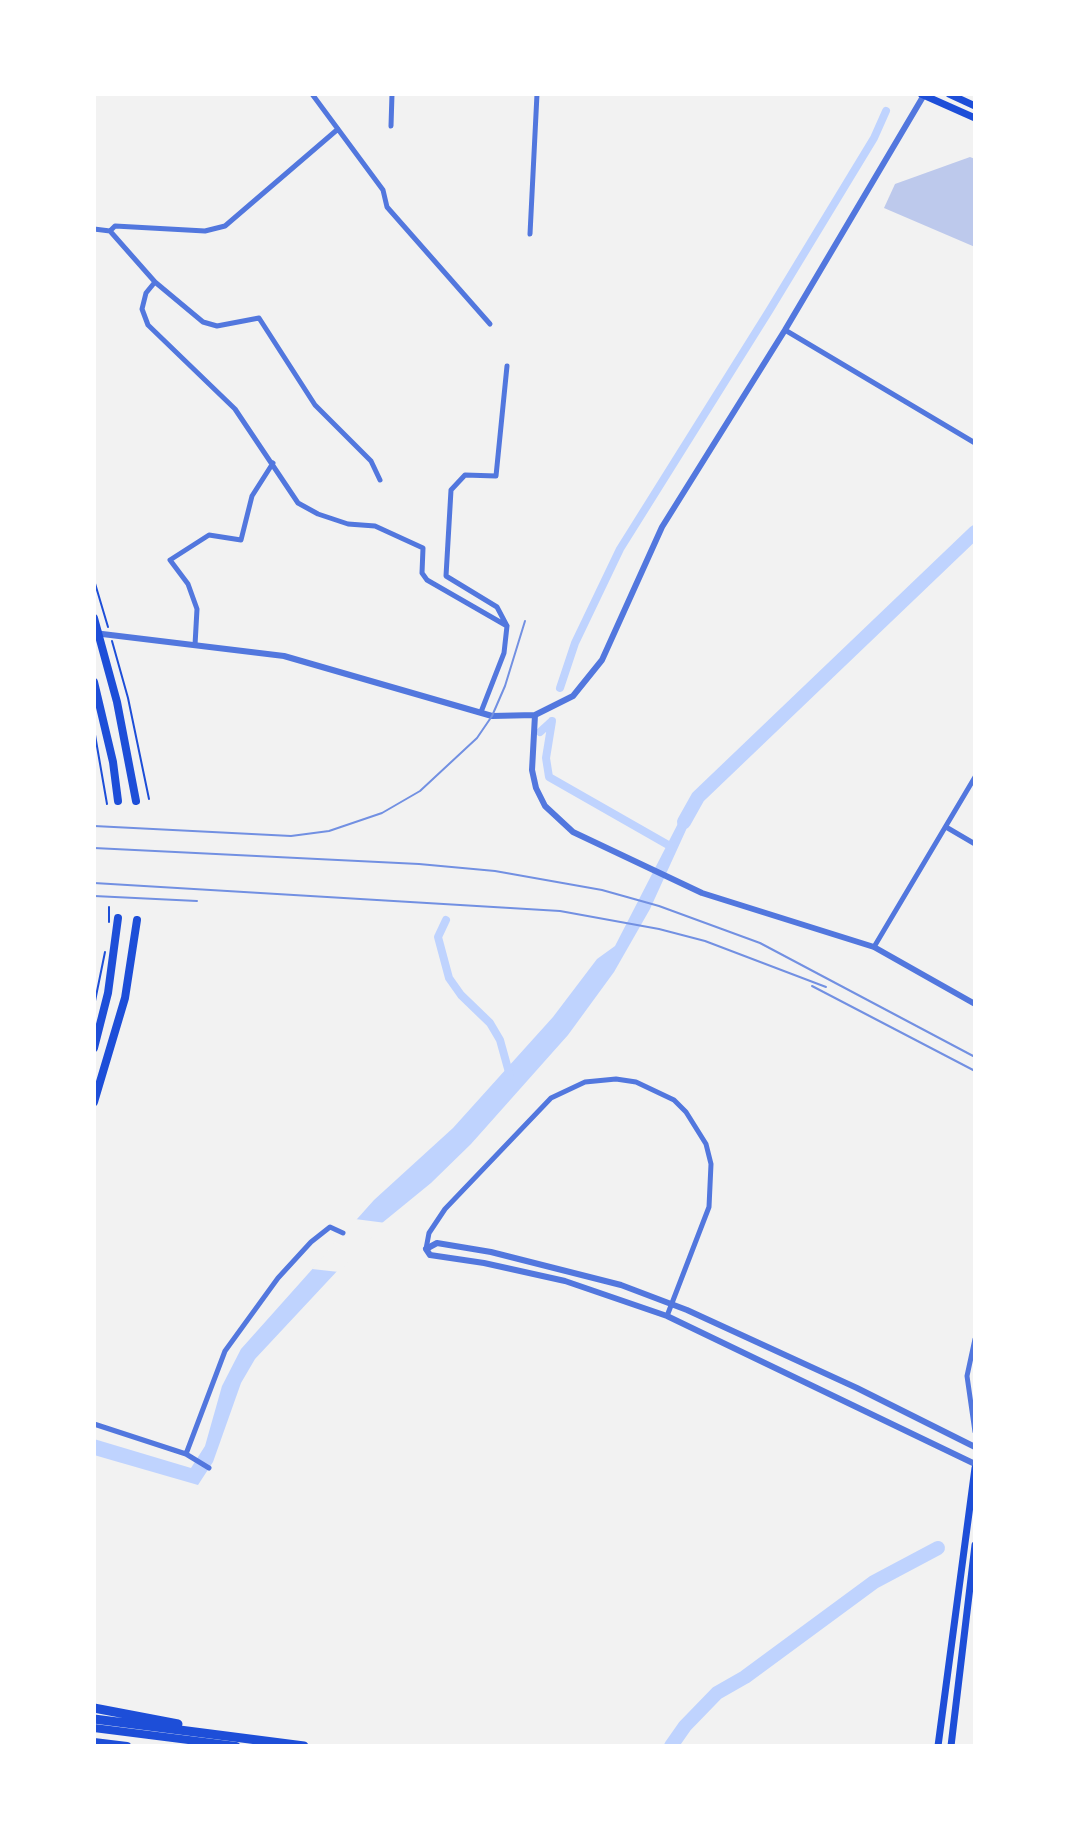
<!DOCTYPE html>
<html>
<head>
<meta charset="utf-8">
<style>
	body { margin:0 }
	#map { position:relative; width:1069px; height:1840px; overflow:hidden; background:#f2f2f2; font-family:Manrope,sans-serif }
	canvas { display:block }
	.frame { position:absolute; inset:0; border:96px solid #fff; pointer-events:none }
</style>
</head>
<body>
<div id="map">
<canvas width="1069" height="1840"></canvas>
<div class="frame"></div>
</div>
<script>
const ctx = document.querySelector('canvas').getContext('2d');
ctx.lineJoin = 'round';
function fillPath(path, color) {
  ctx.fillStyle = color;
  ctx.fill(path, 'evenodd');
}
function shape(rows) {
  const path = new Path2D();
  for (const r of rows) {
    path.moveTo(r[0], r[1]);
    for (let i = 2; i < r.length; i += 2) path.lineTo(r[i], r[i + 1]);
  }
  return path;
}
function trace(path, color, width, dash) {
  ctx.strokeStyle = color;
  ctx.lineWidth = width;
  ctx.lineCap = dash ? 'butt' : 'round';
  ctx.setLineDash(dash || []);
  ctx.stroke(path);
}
const water = shape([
	[688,804,696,808,650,909,614,972,568,1035,471,1144,431,1183,382,1223,255,1359,241,1383,213,1462,198,1485,94,1455,94,1439,191,1468,205,1446,222,1386,241,1349,374,1200,453,1128,553,1017,597,959,615,946]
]);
const pier = shape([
	[355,1219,386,1223,339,1272,312,1269]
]);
const canal = shape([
	[560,688,575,643,620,549,769,311,874,138,886,111],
	[552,721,546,758,549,777,670,846],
	[540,732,551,722],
	[446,920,438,937,449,978,461,995,490,1023,500,1040,510,1076]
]);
const river = shape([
	[684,822,698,797,975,532],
	[671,1746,685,1726,717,1693,745,1677,874,1582,938,1548]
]);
const building = shape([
	[970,157,975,159,975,247,884,208,895,184]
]);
const path = shape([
	[94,580,108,627],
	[112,641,128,698,149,799],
	[94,729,107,804],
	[109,922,109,907],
	[94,1006,105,952]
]);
const minor = shape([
	[312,94,383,190,387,207,490,324],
	[391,126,392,94],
	[94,229,110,231,155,282,146,293,142,309,148,325,235,409,298,503,318,514,348,524,375,526,423,548,422,573,427,580,507,626],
	[110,231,115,226,205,231,225,226,338,129],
	[530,234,537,94],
	[155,282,203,322,217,326,259,318,315,405,371,461,380,480],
	[785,330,975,443],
	[195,645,197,609,188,584,170,560,209,535,241,540,252,496,273,463],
	[481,712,504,653,507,626,497,607,446,576,451,490,465,475,496,476,507,366],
	[946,827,975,844],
	[874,947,975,777],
	[426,1249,429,1233,445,1209,551,1098,585,1082,616,1079,636,1082,674,1100,686,1112,706,1144,711,1164,709,1207,667,1316],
	[975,1339,967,1376,975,1432],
	[94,1424,186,1454,225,1351,278,1278,311,1242,330,1227,343,1233],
	[186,1454,209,1468]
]);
const tertiary = shape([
	[94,633,284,656,492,716,535,715,573,696,602,660,662,527,785,330,924,95],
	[535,715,532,770,536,788,545,806,573,832,702,893,874,947,975,1004],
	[975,1447,857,1388,687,1310,621,1285,491,1252,437,1243,426,1249,430,1255,484,1263,565,1281,667,1316,975,1464]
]);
const secondary = shape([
	[921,94,975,118],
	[949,94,975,106],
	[938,1746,975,1468],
	[951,1746,975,1545]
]);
const primary = shape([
	[94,618,117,702,136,801],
	[94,682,113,762,118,801],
	[94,1048,108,993,118,918],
	[94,1102,125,998,137,920]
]);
const trunk = shape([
	[94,1728,236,1746],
	[94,1742,127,1746]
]);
const motorway = shape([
	[94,1708,178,1724],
	[94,1719,304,1746]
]);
const rail = shape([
	[94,826,291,836,329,831,382,813,420,791,477,738,492,716,505,686,525,621],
	[94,848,419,864,495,871,602,890,659,906,760,943,975,1057],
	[94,883,560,911,659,929,705,941,826,987],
	[94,896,197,901],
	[812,986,975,1071]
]);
fillPath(water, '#bfd3fe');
fillPath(pier, '#f2f2f2');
trace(canal, '#bfd3fe', 8);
trace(river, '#bfd3fe', 14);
fillPath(building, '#bdc9ec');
trace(path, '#1d4ed8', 2);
trace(minor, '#5277de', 5);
trace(tertiary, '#5277de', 6);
trace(secondary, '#1d4ed8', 7);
trace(primary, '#1d4ed8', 8);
trace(trunk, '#1d4ed8', 8);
trace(motorway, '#1d4ed8', 9);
trace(rail, '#7290e2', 2);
</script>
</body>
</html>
